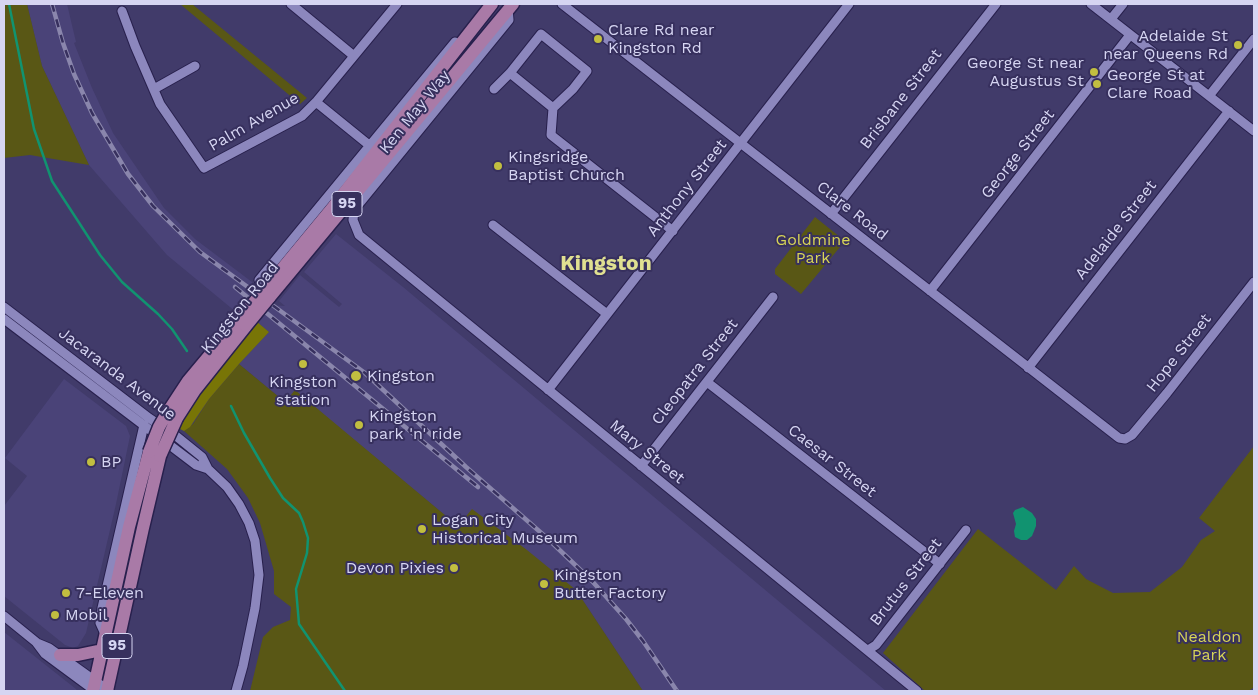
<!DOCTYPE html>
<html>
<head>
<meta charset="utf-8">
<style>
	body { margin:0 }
	#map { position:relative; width:1258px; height:695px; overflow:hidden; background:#413b6a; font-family:"Work Sans",sans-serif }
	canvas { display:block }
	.frame { position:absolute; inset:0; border:5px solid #d6d5f2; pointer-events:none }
</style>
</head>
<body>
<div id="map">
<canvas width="1258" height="695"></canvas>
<div class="frame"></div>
</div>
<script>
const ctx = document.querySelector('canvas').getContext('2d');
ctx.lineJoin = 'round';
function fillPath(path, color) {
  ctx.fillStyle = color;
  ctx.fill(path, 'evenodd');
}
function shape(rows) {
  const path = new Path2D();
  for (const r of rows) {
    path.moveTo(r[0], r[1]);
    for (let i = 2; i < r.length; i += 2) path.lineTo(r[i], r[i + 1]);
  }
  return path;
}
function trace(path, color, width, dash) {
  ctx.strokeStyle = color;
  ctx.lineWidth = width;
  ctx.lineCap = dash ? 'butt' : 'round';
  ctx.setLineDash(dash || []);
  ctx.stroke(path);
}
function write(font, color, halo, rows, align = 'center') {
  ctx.font = font + ' "Work Sans",sans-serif';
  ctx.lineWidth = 4;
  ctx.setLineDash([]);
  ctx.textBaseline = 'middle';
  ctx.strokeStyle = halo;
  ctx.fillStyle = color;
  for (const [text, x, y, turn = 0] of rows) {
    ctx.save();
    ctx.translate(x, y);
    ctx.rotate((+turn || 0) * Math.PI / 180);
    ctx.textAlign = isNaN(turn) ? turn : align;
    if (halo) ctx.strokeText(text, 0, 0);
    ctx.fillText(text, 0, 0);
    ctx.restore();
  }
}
const built = shape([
	[27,4,67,4,76,42,74,43,92,88,113,133,164,208,195,239,252,282,254,291,236,312,167,255,89,165,42,66],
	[336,234,403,287,886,691,643,691,576,590,458,526,295,391,285,402,239,364,269,332,256,321,269,305,285,306,279,301,300,275,339,307,342,304,304,272],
	[64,379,126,426,130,436,116,504,86,633,78,646,73,648,65,645,4,596,4,506,27,476,5,458],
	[4,632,76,689,77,691,4,691]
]);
const green = shape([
	[4,4,27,4,42,66,89,165,30,155,4,158],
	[180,4,192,4,307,98,300,104],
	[815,217,845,241,801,294,775,274,775,269],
	[239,364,285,402,295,390,458,526,472,509,527,550,576,590,643,691,250,691,263,637,273,627,290,620,291,607,274,594,274,571,260,523,248,498,227,469,184,431,193,424,209,399],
	[1254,446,1254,687,1249,691,925,691,883,653,978,529,1056,590,1074,566,1086,579,1113,593,1150,592,1182,567,1201,540,1215,531,1199,518]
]);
const forest = shape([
	[256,321,269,332,239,364,209,399,190,427,184,431,178,428,198,395]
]);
const water = shape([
	[1023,507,1032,513,1036,519,1036,526,1032,536,1027,540,1021,540,1015,537,1014,531,1016,524,1013,513,1015,510]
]);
const stream = shape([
	[9,4,34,129,52,181,100,255,122,282,158,314,172,329,187,351],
	[231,406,244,433,270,478,283,498,299,513,303,522,308,538,307,553,296,589,299,624,345,691]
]);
const minor = shape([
	[291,4,354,56],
	[562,4,1119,438,1125,439,1132,435,1167,393,1254,282],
	[1091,4,1254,131],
	[508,9,509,20,354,210,353,220,359,235,917,691],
	[122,11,135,46,160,104,204,168,302,116,316,102,397,4],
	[1111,19,1123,4],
	[510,73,553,108],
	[154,89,195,66],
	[494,89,510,73,541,34,587,71,573,89,553,108,551,135,673,231],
	[1209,96,1254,39],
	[316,102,369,145],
	[831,214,996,4],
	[493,225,607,314],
	[259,280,455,42],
	[930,291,1130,35],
	[4,307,149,418,176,436,202,457,208,469],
	[4,319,196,465,208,469,227,487,239,504,249,523,255,541,259,575,255,608,243,666,236,691],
	[1028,368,1229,111],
	[707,382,940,564],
	[548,390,849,4],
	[641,466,773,297],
	[4,616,36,642,45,654,95,691],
	[105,634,100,623,102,608,144,425],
	[37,643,49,648,109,691],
	[868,650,876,645,966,530]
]);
const major = shape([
	[262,293,333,207,492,4],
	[269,298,513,4],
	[167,413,188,381,239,320],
	[177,418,195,390,246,326],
	[60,655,78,655,102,650],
	[93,691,129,527,149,452],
	[107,691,143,528,160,456]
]);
const rail = shape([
	[52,4,63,43,74,74,92,113,128,174,153,206,200,252,365,373,466,467,547,538,592,581,626,619,643,641,677,691],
	[235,287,478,487]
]);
const majorBridge = shape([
	[239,320,262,293],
	[246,326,269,298],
	[149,452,159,427,167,413],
	[160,456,177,418]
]);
const markers = [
	[598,39,5,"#c1be40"],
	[1238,45,5,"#c1be40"],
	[1094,72,5,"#c1be40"],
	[1097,84,5,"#c1be40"],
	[498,166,5,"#c1be40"],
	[303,364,5,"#c1be40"],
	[356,376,6,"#c1be40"],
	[359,425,5,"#c1be40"],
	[91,462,5,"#c1be40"],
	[422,529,5,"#c1be40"],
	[454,568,5,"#c1be40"],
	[544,584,5,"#c1be40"],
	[66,593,5,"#c1be40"],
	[55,615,5,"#c1be40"]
];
const shields = [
	[347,204,30],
	[117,646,30]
];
const shieldNames = [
	["95",347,204],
	["95",117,646]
];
const poiNames = [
	["Clare Rd near",608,30],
	["Kingston Rd",608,48],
	["Adelaide St",1228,36,"right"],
	["near Queens Rd",1228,54,"right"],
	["George St near",1084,63,"right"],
	["Augustus St",1084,81,"right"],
	["George St at",1107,75],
	["Clare Road",1107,93],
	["Kingsridge",508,157],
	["Baptist Church",508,175],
	["Kingston",367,376],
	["Kingston",303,382,"center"],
	["station",303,400,"center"],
	["Kingston",369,416],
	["park 'n' ride",369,434],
	["BP",101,462],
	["Logan City",432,520],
	["Historical Museum",432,538],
	["Devon Pixies",444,568,"right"],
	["Kingston",554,575],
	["Butter Factory",554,593],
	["7-Eleven",76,593],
	["Mobil",65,615]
];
const streetNames = [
	["Brisbane Street",901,99,-52],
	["Ken May Way",415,112,-51],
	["Palm Avenue",254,122,-30],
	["George Street",1018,154,-52],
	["Anthony Street",687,188,-52],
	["Clare Road",852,211,38],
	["Adelaide Street",1116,230,-52],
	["Kingston Road",240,308,-51],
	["Hope Street",1179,353,-52],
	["Cleopatra Street",695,372,-52],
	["Jacaranda Avenue",117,374,37],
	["Mary Street",647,452,39],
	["Caesar Street",832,461,38],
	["Brutus Street",906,582,-52]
];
const parkNames = [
	["Goldmine",813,240],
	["Park",813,258],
	["Nealdon",1209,637],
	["Park",1209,655]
];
const districtNames = [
	["Kingston",606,264]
];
fillPath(built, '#4a4378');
fillPath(green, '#595715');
fillPath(forest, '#787506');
fillPath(water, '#119370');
trace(stream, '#119370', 2.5);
trace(minor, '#28204d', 11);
trace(major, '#28204d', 15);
trace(minor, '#8c87bd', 9);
trace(major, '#a97aa7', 12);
trace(rail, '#8a86ac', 4.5);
trace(rail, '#37305e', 2.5, [8]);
trace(majorBridge, '#28204d', 15, []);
trace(majorBridge, '#a97aa7', 12);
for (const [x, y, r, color] of markers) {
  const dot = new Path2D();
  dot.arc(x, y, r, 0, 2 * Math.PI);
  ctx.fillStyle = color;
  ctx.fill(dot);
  trace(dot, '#37305e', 2);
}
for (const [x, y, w] of shields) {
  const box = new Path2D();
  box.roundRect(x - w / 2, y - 12.5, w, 25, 4);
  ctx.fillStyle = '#37305e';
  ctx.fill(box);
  trace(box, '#d6d5f2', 1);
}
write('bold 15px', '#d6d5f2', null, shieldNames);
write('16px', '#d6d5f2', '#37305e', poiNames, 'left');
write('16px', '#d6d5f2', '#37305e', streetNames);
write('16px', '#d8d557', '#37305e', parkNames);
write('bold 21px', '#e0e091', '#37305e', districtNames);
</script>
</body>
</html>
